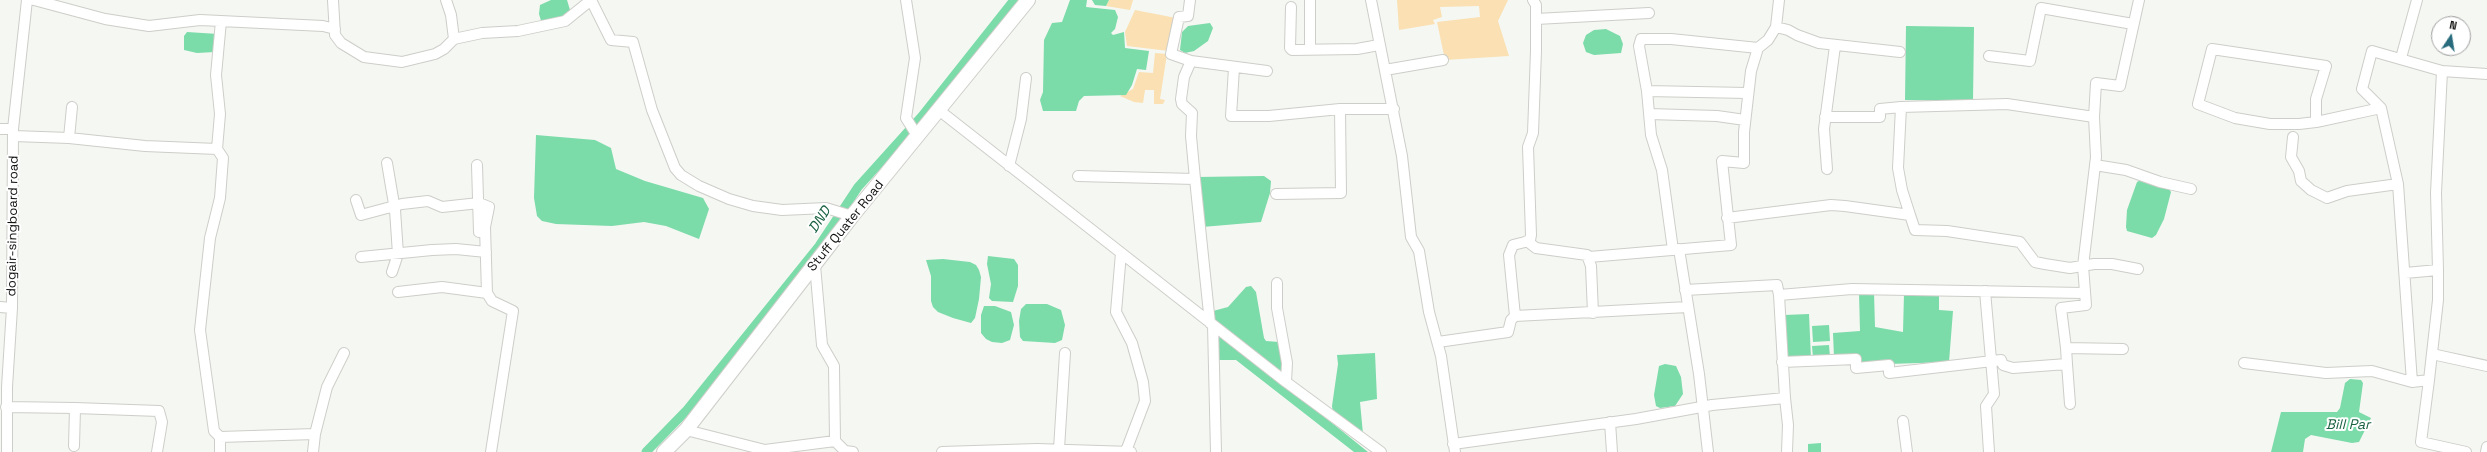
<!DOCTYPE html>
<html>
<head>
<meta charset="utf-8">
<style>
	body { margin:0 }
	#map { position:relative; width:2487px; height:452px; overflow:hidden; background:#f5f7f2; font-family:"Space Grotesk",sans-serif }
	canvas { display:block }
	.north { position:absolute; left:2431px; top:16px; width:40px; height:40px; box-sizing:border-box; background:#fff; border:1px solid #a0a0a0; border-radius:50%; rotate:12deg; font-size:11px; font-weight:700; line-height:16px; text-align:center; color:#121211 }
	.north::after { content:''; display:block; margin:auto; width:14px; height:18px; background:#276b7c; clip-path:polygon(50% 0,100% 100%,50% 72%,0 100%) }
</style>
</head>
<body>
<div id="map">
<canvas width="2487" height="452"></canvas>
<div class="north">N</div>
</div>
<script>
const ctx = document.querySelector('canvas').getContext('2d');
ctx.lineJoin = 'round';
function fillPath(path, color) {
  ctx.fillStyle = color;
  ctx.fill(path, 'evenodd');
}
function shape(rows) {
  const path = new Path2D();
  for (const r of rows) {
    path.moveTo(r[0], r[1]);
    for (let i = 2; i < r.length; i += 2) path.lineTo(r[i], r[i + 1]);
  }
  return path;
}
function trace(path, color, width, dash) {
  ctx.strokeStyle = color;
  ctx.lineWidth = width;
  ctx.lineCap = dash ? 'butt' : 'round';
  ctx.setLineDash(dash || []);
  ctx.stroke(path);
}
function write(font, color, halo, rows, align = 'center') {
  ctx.font = font + ' "Space Grotesk",sans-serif';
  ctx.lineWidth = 4;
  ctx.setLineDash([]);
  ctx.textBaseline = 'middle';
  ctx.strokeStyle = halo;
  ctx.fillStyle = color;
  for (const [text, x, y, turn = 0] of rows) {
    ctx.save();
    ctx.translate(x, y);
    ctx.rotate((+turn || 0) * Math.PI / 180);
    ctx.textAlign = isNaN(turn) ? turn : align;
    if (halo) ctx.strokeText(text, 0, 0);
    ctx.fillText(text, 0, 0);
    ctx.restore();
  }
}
const green = shape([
	[1109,0,1133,0,1130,10,1106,6],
	[1397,0,1508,0,1498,21,1509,56,1445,60,1437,22,1480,17,1479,6,1440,7,1442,17,1433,20,1435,24,1399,30],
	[1135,10,1176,18,1169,51,1127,46,1125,32],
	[1155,53,1167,54,1160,99,1165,100,1163,104,1154,104,1154,90,1145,90,1143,103,1134,102,1120,96,1133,89,1139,72,1153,73]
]);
const water = shape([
	[551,0,567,0,570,10,564,17,542,24,539,14,540,5],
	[1070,0,1087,0,1086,7,1115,10,1118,17,1115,29,1111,33,1113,35,1124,32,1125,48,1149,51,1146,70,1137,69,1132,85,1126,95,1084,96,1079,101,1076,111,1043,111,1040,100,1043,92,1044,40,1052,23,1062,22],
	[1092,0,1109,0,1106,6,1095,5],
	[1210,23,1213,28,1208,41,1194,51,1185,53,1180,50,1182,32,1188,26],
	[1906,26,1974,27,1973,101,1905,100],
	[1606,29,1620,36,1623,44,1621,53,1594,55,1586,52,1583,43,1586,35,1594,30],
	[187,32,218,34,215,52,197,53,184,50,184,36],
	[536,135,595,140,611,148,616,169,645,181,703,198,709,209,699,239,666,226,644,222,612,226,556,224,542,221,537,216,534,198],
	[1264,176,1271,181,1270,193,1261,222,1202,227,1197,177],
	[2141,180,2168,187,2171,192,2164,219,2156,235,2152,238,2127,231,2126,227,2127,210,2137,182],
	[988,256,1014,259,1018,265,1018,286,1013,302,992,301,989,298,991,284,987,264],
	[943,259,970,262,976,265,979,270,981,277,979,299,975,318,971,323,953,318,938,312,933,307,931,301,931,276,926,260],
	[1251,286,1256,292,1264,338,1266,341,1279,342,1283,357,1282,370,1280,371,1213,318,1213,311,1228,307,1246,287],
	[1874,292,1875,327,1903,332,1904,294,1939,296,1939,310,1953,311,1949,362,1859,365,1834,357,1833,333,1860,331,1859,293],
	[1026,304,1047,304,1061,310,1065,325,1062,340,1055,343,1023,341,1020,337,1019,321,1021,309],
	[984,306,995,306,1011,312,1014,325,1010,340,1002,343,992,342,986,339,981,333,981,315],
	[1809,314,1811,359,1787,360,1784,315],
	[1829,325,1830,341,1813,342,1812,326],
	[1217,335,1306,402,1368,452,1354,452,1236,360,1217,360],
	[1829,345,1830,357,1813,358,1812,346],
	[1375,353,1377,399,1360,402,1363,434,1333,413,1332,406,1338,364,1337,355],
	[1665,364,1676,366,1681,377,1683,394,1675,406,1660,408,1656,406,1654,395,1659,366],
	[2350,379,2361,380,2363,383,2359,412,2371,418,2359,442,2352,443,2311,435,2305,439,2303,452,2271,452,2281,412,2337,412,2340,408,2345,383],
	[1821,443,1821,452,1808,452,1808,444]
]);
const canal = shape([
	[646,452,686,411,819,246,858,187,922,116,1014,0]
]);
const street = shape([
	[34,0,105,19,149,26,200,20,323,26,335,29],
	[333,0,335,35,341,43,364,57,402,62,435,54,444,49,454,39,482,33,518,31,565,21,591,0],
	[446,0,451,15,454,39],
	[591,0,611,40,633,42,652,110,675,168,681,175,699,186,729,199,753,206,782,210,826,208,852,216],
	[906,0,915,58,906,118,918,137],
	[1190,0,1188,16,1179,17,1171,54,1191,61,1267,71],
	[1371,0,1402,156,1411,237,1419,251,1429,312,1441,356,1455,452],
	[1533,0,1536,5,1536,51,1533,133,1528,147,1531,235,1530,240,1525,242,1513,245,1509,255,1515,316,1688,307],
	[1291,7,1290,48,1292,50,1357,49,1379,45],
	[1536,19,1649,13],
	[221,21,216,75,220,114,217,149,223,158,220,198,210,238,200,330,214,431,220,437,315,434,313,452],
	[1776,27,1788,30,1797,35,1819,43,1900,52],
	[1310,49,1310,0],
	[1989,56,2030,61,2041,8,2133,24],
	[2401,58,2417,0],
	[1191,61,1184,77,1181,99,1182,104,1192,113,1191,136,1195,179,1210,323],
	[1234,68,1231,116,1269,116,1340,109],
	[1385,70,1443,60],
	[1647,91,1639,46,1641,39,1671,39,1758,48],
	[2381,108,2362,89,2372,51,2442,71,2487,74],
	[940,111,1286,382,1381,452],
	[1649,114,1717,116,1745,120],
	[1825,117,1880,117,1880,109,1901,107],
	[2316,122,2316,99,2326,66,2212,49,2198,104,2235,118,2270,124,2299,124,2316,122,2321,121,2381,108,2398,184,2412,382],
	[0,129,13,129],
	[14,136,69,138,145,146,217,149],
	[2293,137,2291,157,2299,171,2301,181,2311,190,2327,198,2347,191,2398,184],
	[69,138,72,107],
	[387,163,395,210,398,254,392,272],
	[477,165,479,232],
	[2095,165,2126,170,2160,182,2191,189],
	[1009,166,1021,119,1026,78],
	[1827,169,1824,129,1835,46],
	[1078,176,1195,179],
	[1276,194,1341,193,1340,109,1394,109],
	[356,200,361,215,402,204,428,201,442,207,479,203,489,207,485,227,487,293,492,301,513,311,491,452],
	[1910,215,1902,190,1898,168,1901,107,2007,104,2094,117],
	[1727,218,1831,205,1845,206,1910,215,1915,230,1947,231,2020,242,2035,262,2045,264,2070,268,2094,264,2112,264,2138,269],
	[1527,241,1536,248,1587,255,1591,266,1593,313],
	[1679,249,1699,374,1708,452],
	[1673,250,1662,170,1651,135,1647,91,1747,93],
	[1121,253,1116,312,1132,343,1143,382,1145,401,1126,451],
	[361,257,432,250,456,249,486,252],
	[1589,257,1731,245,1722,161,1744,163,1744,132,1751,71,1758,48,1768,40,1776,27,1779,0],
	[815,265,822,345,834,366,835,441],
	[2438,270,2436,193,2442,71],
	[2405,273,2438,270,2438,300,2429,380],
	[1277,283,1277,308,1287,363,1286,382],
	[1685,290,1777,285,1779,295,1852,289,2084,293],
	[1985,291,1994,394,1986,406,1989,452],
	[398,292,442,287,487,293],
	[1779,295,1785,398],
	[0,307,12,308],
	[1213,325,1216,452],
	[1438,342,1508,332,1511,320,1515,316],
	[2123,349,2066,348,2061,308,2086,305,2083,266,2096,157,2094,117,2096,83,2120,86,2139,0],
	[2432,354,2487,366],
	[1782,362,1856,359,1856,368,1889,365,1889,373,2001,360,2003,365,2013,368,2067,364,2066,348],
	[2244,363,2326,373,2372,371,2412,382,2429,380,2421,442,2466,452],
	[2067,364,2070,404],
	[6,407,75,408,74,446],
	[75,408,159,411,162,422,157,452],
	[1903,421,1907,452],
	[1610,422,1612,452],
	[686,430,765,450,835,441,845,451,853,452],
	[315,434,327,387,344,353],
	[1453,444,1636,419,1712,405,1785,398,1788,425,1787,452],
	[1059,449,1065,353],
	[7,452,7,387,12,308,13,129,27,0],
	[220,452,220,437],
	[942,452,1037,449,1131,452],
	[2486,452,2487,447]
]);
const secondary = shape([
	[664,452,686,430,852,216,1028,0]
]);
const streetNames = [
	["dogair-singboard road",13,226,-89],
	["Stuff Quater Road",846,226,-51]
];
const waterNames = [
	["DND",820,220,-57],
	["Bill Par",2348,425]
];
fillPath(green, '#fae0b2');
fillPath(water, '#7bdba9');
trace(canal, '#7bdba9', 9);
trace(street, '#cdcec9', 12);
trace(secondary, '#cdcec9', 16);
trace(street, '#fff', 10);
trace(secondary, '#fff', 14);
write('13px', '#121211', '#fff', streetNames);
write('italic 14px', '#1a6241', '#fff', waterNames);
</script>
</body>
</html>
